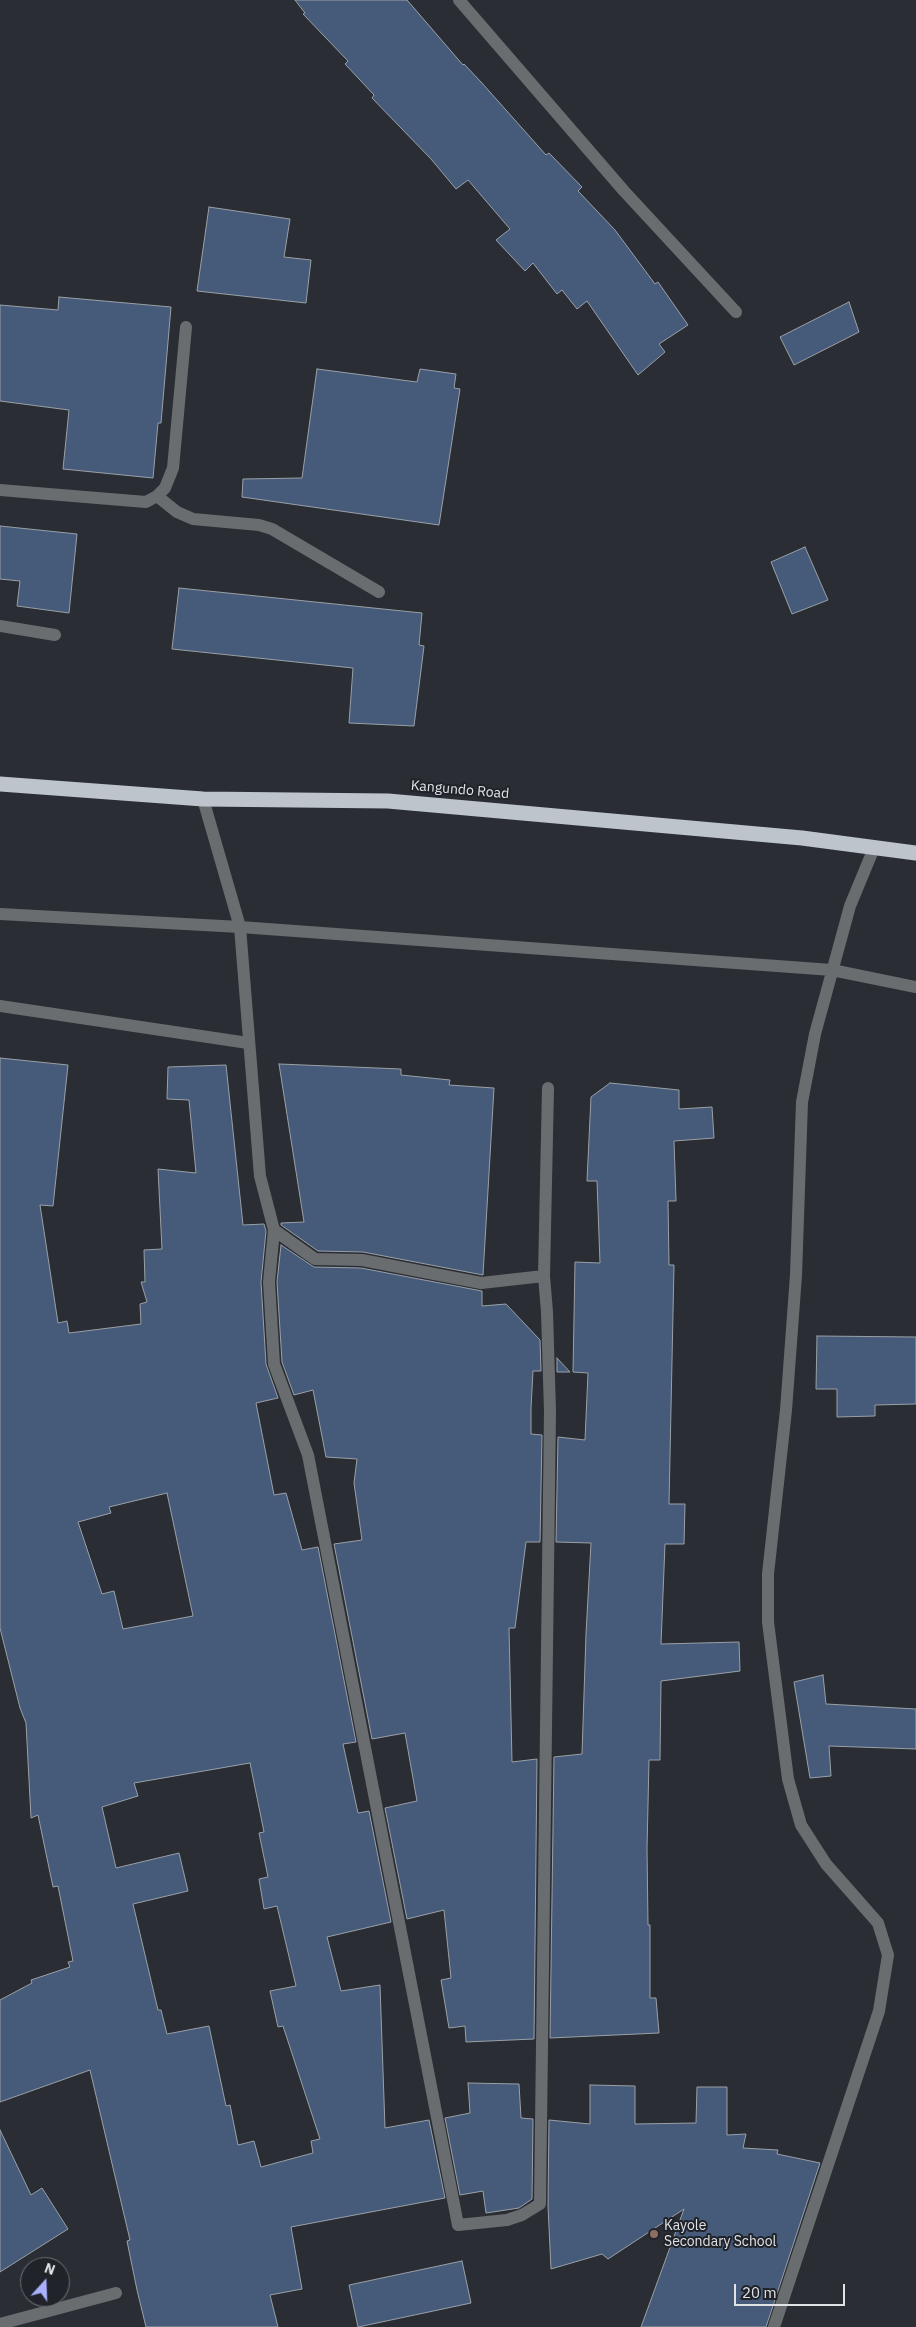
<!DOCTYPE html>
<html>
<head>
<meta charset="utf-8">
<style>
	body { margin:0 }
	#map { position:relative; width:916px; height:2327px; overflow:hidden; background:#2a2e34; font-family:"IBM Plex Sans",sans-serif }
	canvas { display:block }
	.north { position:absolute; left:20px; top:2257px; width:50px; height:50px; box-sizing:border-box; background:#20242a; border:1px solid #6d7075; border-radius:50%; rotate:20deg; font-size:14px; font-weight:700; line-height:20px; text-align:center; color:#e0e2e6 }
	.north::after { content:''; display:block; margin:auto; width:18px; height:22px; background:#a9b0fc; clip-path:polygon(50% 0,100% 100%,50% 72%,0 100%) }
	.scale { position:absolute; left:734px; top:2284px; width:111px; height:22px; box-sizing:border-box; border:2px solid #e0e2e6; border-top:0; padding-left:6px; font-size:15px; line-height:18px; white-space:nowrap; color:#e0e2e6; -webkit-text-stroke:4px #20242a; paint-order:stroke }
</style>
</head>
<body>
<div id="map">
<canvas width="916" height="2327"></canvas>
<div class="north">N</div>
<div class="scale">20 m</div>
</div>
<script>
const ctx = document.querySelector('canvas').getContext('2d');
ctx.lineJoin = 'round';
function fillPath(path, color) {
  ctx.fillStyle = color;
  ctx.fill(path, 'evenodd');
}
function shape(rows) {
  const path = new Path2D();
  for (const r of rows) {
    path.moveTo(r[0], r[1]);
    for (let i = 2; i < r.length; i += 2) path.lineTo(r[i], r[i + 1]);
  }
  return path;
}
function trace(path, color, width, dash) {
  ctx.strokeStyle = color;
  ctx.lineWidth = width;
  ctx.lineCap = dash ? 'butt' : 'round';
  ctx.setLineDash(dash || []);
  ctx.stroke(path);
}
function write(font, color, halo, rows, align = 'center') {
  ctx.font = font + ' "IBM Plex Sans",sans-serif';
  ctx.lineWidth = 4;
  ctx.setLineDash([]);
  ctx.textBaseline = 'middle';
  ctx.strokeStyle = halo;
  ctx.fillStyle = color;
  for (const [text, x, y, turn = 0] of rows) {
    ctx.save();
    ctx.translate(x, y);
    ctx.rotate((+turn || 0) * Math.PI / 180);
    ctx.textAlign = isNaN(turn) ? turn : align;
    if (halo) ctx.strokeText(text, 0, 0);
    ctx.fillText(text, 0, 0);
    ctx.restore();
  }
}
const building = shape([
	[295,0,407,0,463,65,464,64,481,82,546,155,549,153,582,187,578,191,615,230,655,284,658,282,688,325,659,344,665,352,638,375,587,301,577,309,562,290,557,294,533,263,525,271,496,240,510,229,468,180,456,189,431,159,372,98,374,95,345,64,348,61,303,14,305,13,295,0],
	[209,207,290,219,284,257,311,260,306,303,197,291,209,207],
	[59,297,171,307,161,423,158,423,153,478,63,469,69,410,0,401,0,305,58,310,59,297],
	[849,302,859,332,794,365,780,337,849,302],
	[317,369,417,382,420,369,456,374,454,388,460,389,439,525,242,497,243,479,302,478,317,369],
	[0,526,77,534,69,613,17,606,20,581,0,579,0,526],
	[805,547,828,600,792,614,771,562,805,547],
	[179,588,422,613,419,645,424,646,414,726,349,723,353,668,172,649,179,588],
	[0,1058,68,1065,53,1206,40,1205,58,1323,67,1321,69,1333,141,1324,140,1304,147,1302,141,1282,145,1282,144,1250,162,1249,158,1169,196,1173,189,1100,167,1099,168,1067,226,1065,243,1225,264,1224,266,1231,261,1282,266,1364,278,1398,256,1403,274,1495,286,1493,302,1550,318,1547,356,1742,343,1744,358,1813,369,1811,391,1922,327,1937,341,1991,380,1985,385,2128,429,2120,445,2198,291,2227,302,2289,270,2295,278,2327,146,2327,137,2290,127,2241,130,2240,90,2070,0,2102,0,2000,32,1983,31,1980,70,1967,68,1962,73,1961,58,1886,53,1887,38,1815,31,1818,26,1723,20,1708,0,1628,0,1058],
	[167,1493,193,1616,123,1629,114,1591,102,1594,78,1522,111,1513,109,1507,167,1493],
	[250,1763,264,1832,259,1833,268,1877,259,1879,264,1909,277,1906,296,1986,270,1991,278,2027,283,2026,320,2139,311,2141,313,2153,261,2167,254,2141,238,2145,230,2105,226,2106,209,2026,167,2034,161,2010,158,2010,133,1904,188,1891,179,1853,116,1868,102,1807,138,1796,134,1783,250,1763],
	[279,1064,401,1069,401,1075,450,1080,449,1085,494,1088,483,1275,363,1252,318,1251,281,1225,281,1223,304,1222,279,1064],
	[610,1083,679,1090,679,1109,712,1107,714,1138,674,1141,676,1201,668,1201,669,1265,674,1265,669,1504,685,1504,684,1544,665,1544,661,1644,739,1642,740,1671,661,1681,660,1760,649,1760,647,1849,648,1925,650,1925,650,1998,656,1998,659,2033,550,2038,554,1757,582,1754,586,1634,591,1543,556,1542,558,1437,585,1440,588,1373,573,1372,575,1262,600,1263,597,1181,587,1181,591,1097,610,1083],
	[281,1245,314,1267,361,1268,482,1291,482,1306,506,1304,540,1340,541,1371,533,1371,531,1408,531,1434,542,1435,540,1542,526,1542,515,1628,509,1628,512,1762,537,1759,534,2039,466,2042,465,2026,449,2028,441,1980,451,1978,444,1910,407,1919,385,1808,417,1801,405,1733,372,1739,334,1544,362,1540,354,1483,357,1459,326,1457,313,1390,294,1395,282,1362,277,1282,281,1245],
	[817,1336,916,1337,916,1404,875,1405,875,1416,837,1417,837,1389,816,1389,817,1336],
	[557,1358,570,1372,557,1372,557,1358],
	[823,1675,826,1704,916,1709,916,1749,829,1746,831,1776,810,1778,794,1682,823,1675],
	[468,2083,519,2084,521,2118,533,2119,532,2199,519,2208,486,2213,483,2191,460,2195,445,2118,470,2113,468,2083],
	[590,2085,635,2086,635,2124,696,2123,697,2087,727,2087,727,2135,746,2134,743,2148,778,2150,777,2154,820,2163,766,2327,641,2327,684,2209,608,2259,602,2254,551,2269,548,2206,549,2120,590,2124,590,2085],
	[0,2130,31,2195,42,2188,68,2229,0,2272,0,2130],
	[462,2261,471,2303,358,2327,349,2285,462,2261]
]);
const minor = shape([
	[459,0,624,191,736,312],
	[0,490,146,502,157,496,165,488,173,468,186,327],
	[157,496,177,512,193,519,259,525,272,529,379,592],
	[0,626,55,635],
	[203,799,240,927,260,1176,274,1230,269,1282,274,1364,308,1455,458,2225,507,2220,522,2215,540,2204,550,1411,547,1312,544,1276,481,1283,362,1260,315,1259,274,1230],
	[0,914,240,927,832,970,916,987],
	[0,1006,248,1043],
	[544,1276,548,1088],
	[0,2324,116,2293],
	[774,2327,879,2011,888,1955,878,1923,826,1864,801,1825,788,1779,768,1622,768,1574,786,1410,796,1275,802,1102,815,1034,850,906,874,848]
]);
const highway = shape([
	[0,784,203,799,388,801,802,838,916,853]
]);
const markers = [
	[654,2234,5,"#8d6e63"]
];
const streetNames = [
	["Kangundo Road",460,790,5]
];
const poiNames = [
	["Kayole",664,2226],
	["Secondary School",664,2242]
];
fillPath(building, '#465b7a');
trace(building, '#9ba0a7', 1);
trace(minor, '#6a6d70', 12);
trace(highway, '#bdc4cb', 15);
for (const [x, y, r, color] of markers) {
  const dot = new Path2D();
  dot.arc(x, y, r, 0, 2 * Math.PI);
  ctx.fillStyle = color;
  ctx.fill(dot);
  trace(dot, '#20242a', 2);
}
write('14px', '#e0e2e6', '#20242a', streetNames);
write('14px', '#e0e2e6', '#20242a', poiNames, 'left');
</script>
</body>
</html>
